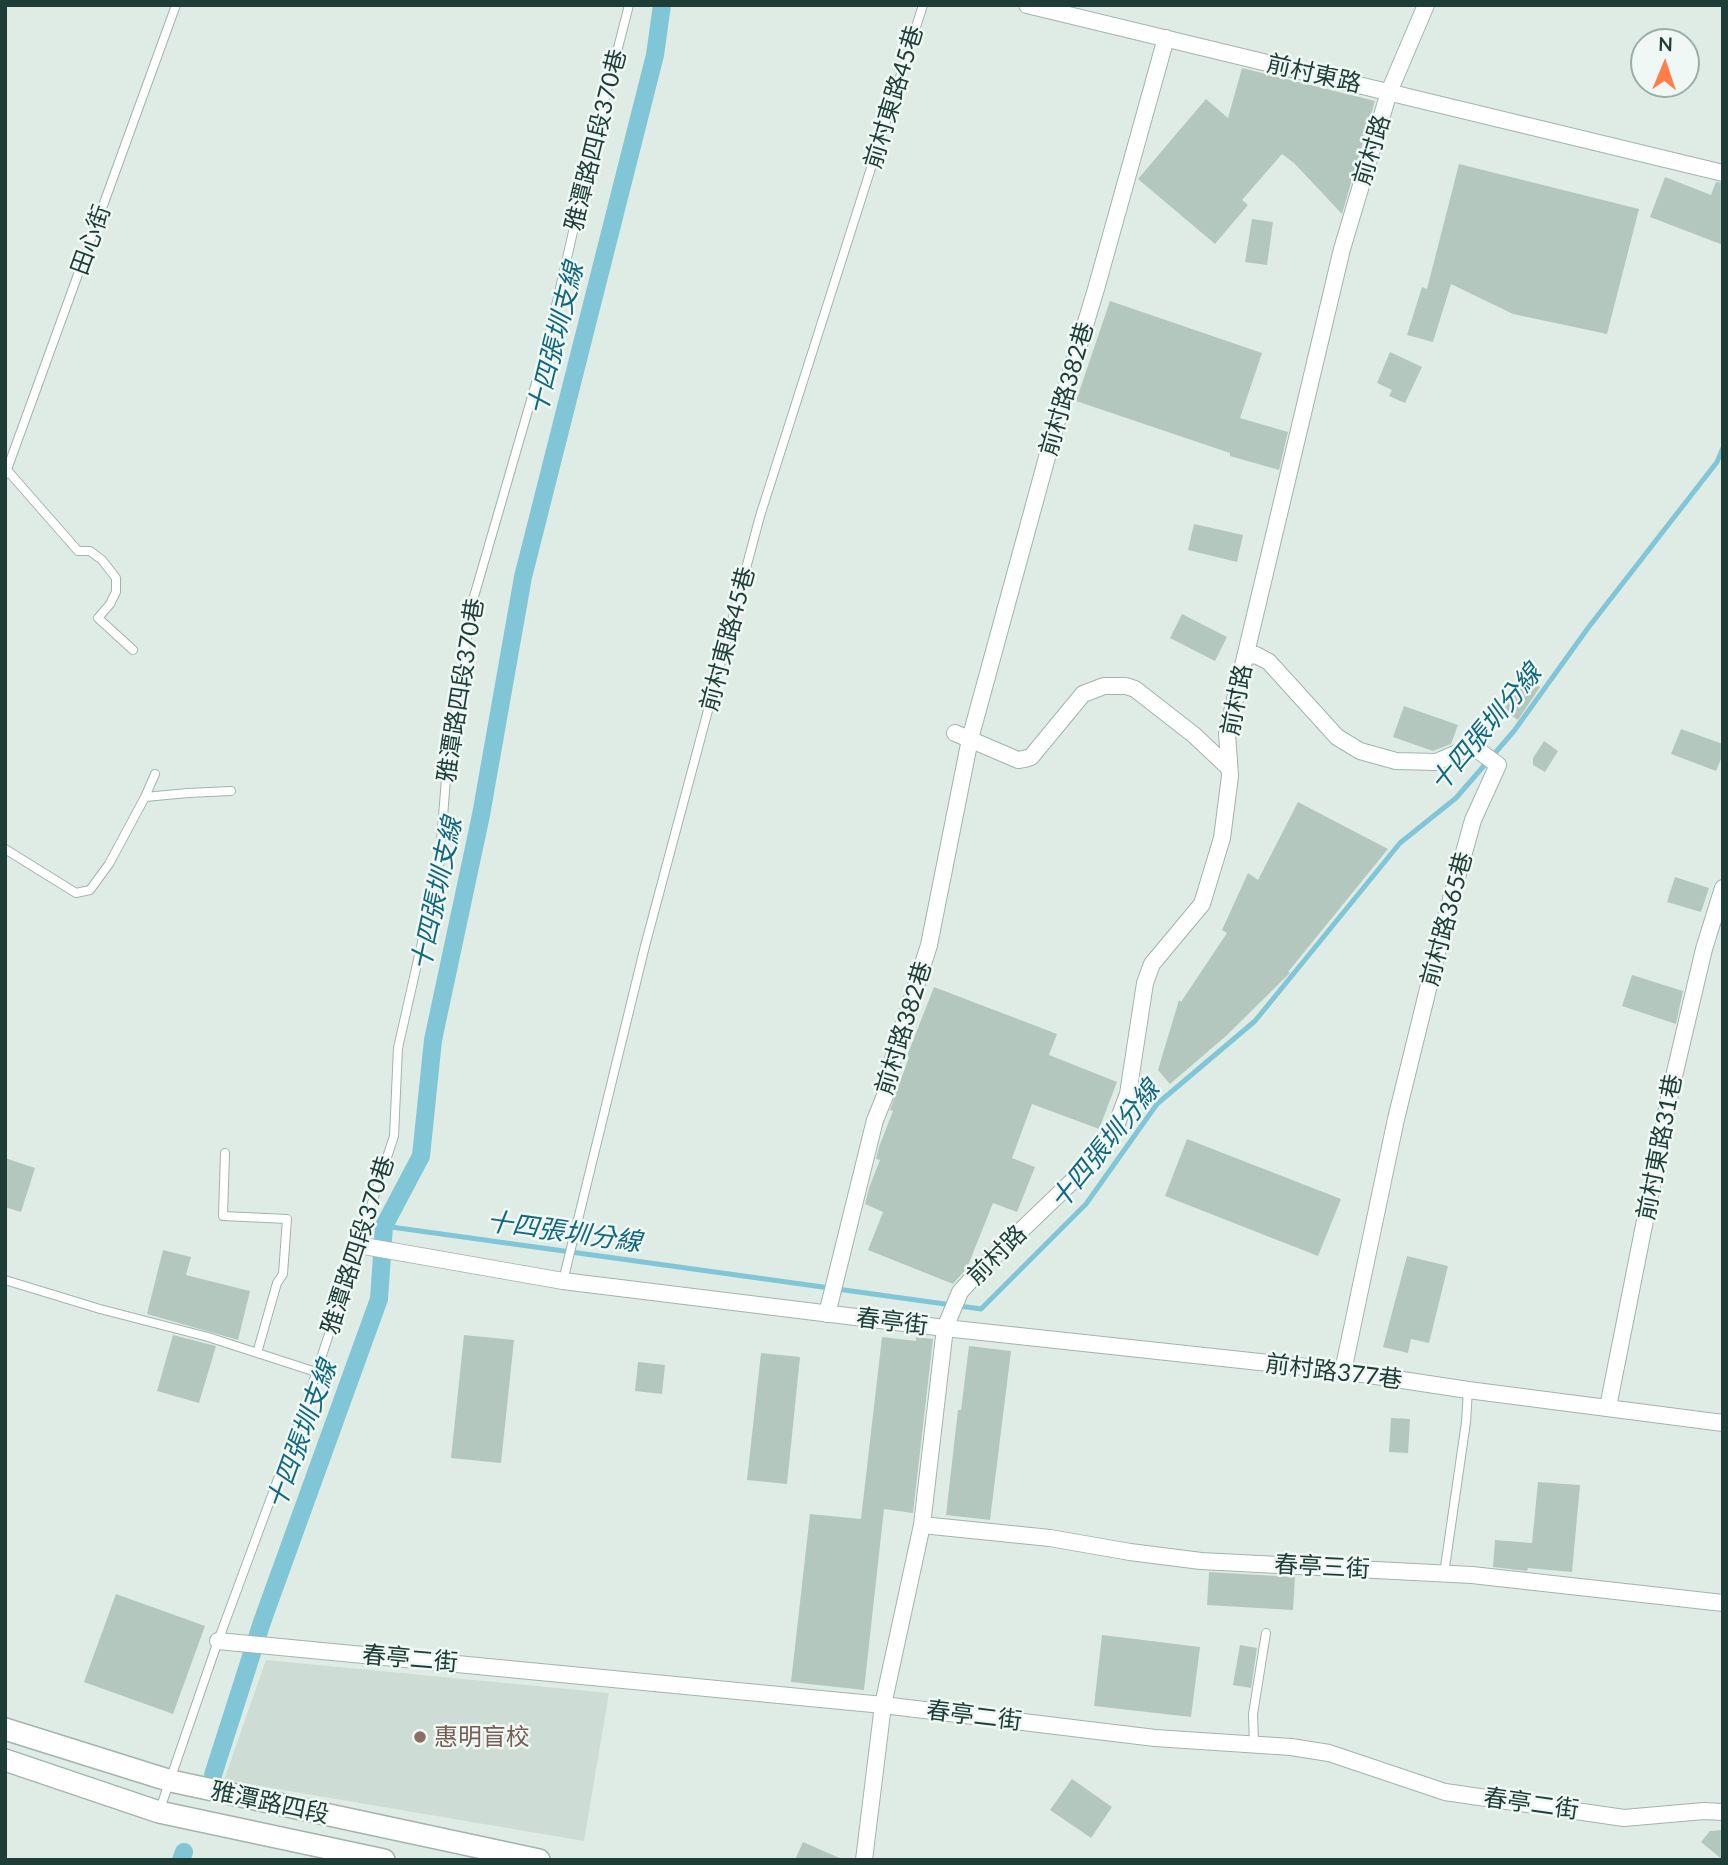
<!DOCTYPE html>
<html>
<head>
<meta charset="utf-8">
<style>
	body { margin:0 }
	#map { position:relative; width:1728px; height:1865px; overflow:hidden; background:#dfece6; font-family:Lato,sans-serif }
	canvas { display:block }
	.frame { position:absolute; inset:0; border:7px solid #1e3d36; pointer-events:none }
	.north { position:absolute; left:1630px; top:28px; width:70px; height:70px; box-sizing:border-box; background:#eff8f4; border:2px solid #9bada8; border-radius:50%; rotate:2deg; font-size:19px; font-weight:700; line-height:28px; text-align:center; color:#1e3d36 }
	.north::after { content:''; display:block; margin:auto; width:24px; height:32px; background:#ff7e4a; clip-path:polygon(50% 0,100% 100%,50% 72%,0 100%) }
</style>
</head>
<body>
<div id="map">
<canvas width="1728" height="1865"></canvas>
<div class="frame"></div>
<div class="north">N</div>
</div>
<script>
const ctx = document.querySelector('canvas').getContext('2d');
ctx.lineJoin = 'round';
function fillPath(path, color) {
  ctx.fillStyle = color;
  ctx.fill(path, 'evenodd');
}
function shape(rows) {
  const path = new Path2D();
  for (const r of rows) {
    path.moveTo(r[0], r[1]);
    for (let i = 2; i < r.length; i += 2) path.lineTo(r[i], r[i + 1]);
  }
  return path;
}
function trace(path, color, width, dash) {
  ctx.strokeStyle = color;
  ctx.lineWidth = width;
  ctx.lineCap = dash ? 'butt' : 'round';
  ctx.setLineDash(dash || []);
  ctx.stroke(path);
}
function write(font, color, halo, rows, align = 'center') {
  ctx.font = font + ' Lato,"Noto Sans TC",sans-serif';
  ctx.lineWidth = 5;
  ctx.setLineDash([]);
  ctx.textBaseline = 'middle';
  ctx.strokeStyle = halo;
  ctx.fillStyle = color;
  for (const [text, x, y, turn = 0] of rows) {
    ctx.save();
    ctx.translate(x, y);
    ctx.rotate((+turn || 0) * Math.PI / 180);
    ctx.textAlign = isNaN(turn) ? turn : align;
    if (halo) ctx.strokeText(text, 0, 0);
    ctx.fillText(text, 0, 0);
    ctx.restore();
  }
}
const built = shape([
	[266,1660,609,1693,584,1841,224,1780]
]);
const stream = shape([
	[384,1226,981,1309,1086,1204,1157,1104,1255,1021,1400,843,1456,798,1514,731,1588,628,1717,462,1723,448]
]);
const canal = shape([
	[213,1775,262,1622,379,1299,384,1226,421,1156,433,1040,481,815,523,577,655,55,662,5],
	[181,1860,184,1852]
]);
const building = shape([
	[1242,68,1375,101,1342,214,1294,163,1282,154,1242,200,1248,205,1215,244,1138,179,1206,99,1228,118],
	[1459,164,1639,209,1607,334,1513,314,1451,284,1433,342,1407,335,1422,287,1427,289],
	[1665,177,1711,195,1716,182,1723,183,1723,245,1650,217],
	[1252,219,1273,222,1267,265,1245,262],
	[1110,301,1262,353,1240,418,1288,432,1279,470,1230,456,1230,453,1076,401],
	[1390,352,1422,367,1405,403,1389,396,1392,390,1377,383],
	[1194,524,1243,535,1237,562,1188,550],
	[1182,614,1227,637,1215,661,1170,638],
	[1525,677,1540,687,1518,720,1503,710],
	[1404,706,1458,725,1451,744,1433,751,1393,737],
	[1681,729,1723,744,1723,754,1716,771,1671,754],
	[1544,741,1558,751,1545,772,1533,765,1533,758],
	[1298,802,1388,849,1288,972,1290,973,1226,1036,1170,1084,1158,1070,1179,1000,1181,1002,1227,933,1222,930,1248,873,1258,880],
	[1675,877,1709,888,1701,912,1667,902],
	[1632,975,1683,991,1676,1024,1622,1006],
	[934,987,1057,1034,1049,1055,1117,1082,1099,1129,1032,1104,1012,1158,1035,1167,1017,1212,993,1203,967,1268,953,1284,868,1250,883,1212,865,1204,869,1188,880,1160,876,1159,879,1147,893,1111,890,1110,909,1057,907,1056],
	[1187,1139,1341,1199,1318,1256,1165,1196],
	[5,1158,35,1168,21,1212,5,1207],
	[163,1250,191,1257,186,1275,250,1291,238,1340,147,1314],
	[1407,1256,1448,1266,1429,1343,1411,1339,1408,1353,1383,1347],
	[173,1335,216,1346,199,1403,157,1391],
	[464,1335,514,1340,501,1463,451,1458],
	[882,1337,916,1341,916,1337,933,1339,913,1513,884,1509,864,1690,791,1682,810,1514,861,1519],
	[969,1346,1011,1351,990,1520,946,1515,958,1410,961,1410],
	[761,1353,800,1357,787,1484,747,1480],
	[638,1362,665,1365,662,1394,635,1391],
	[1391,1418,1410,1419,1408,1453,1389,1452],
	[1538,1482,1580,1485,1572,1572,1528,1568,1527,1571,1493,1567,1495,1540,1532,1543],
	[1209,1572,1295,1577,1293,1610,1207,1605],
	[116,1594,205,1626,173,1714,84,1682],
	[1102,1635,1200,1647,1191,1717,1094,1706],
	[1240,1645,1257,1648,1251,1688,1233,1685],
	[1072,1779,1112,1807,1091,1838,1050,1810],
	[1723,1830,1723,1860,1701,1842,1710,1831],
	[803,1842,844,1860,795,1860]
]);
const service = shape([
	[7,470,78,551,90,551,102,560,116,578,116,592,110,604,98,618,133,650],
	[5,475,176,5],
	[145,797,188,793,231,791],
	[5,849,76,893,90,890,109,864,145,797,155,774],
	[225,1153,223,1216,287,1219,283,1274,277,1283,257,1353],
	[5,1280,100,1309,208,1337,316,1372],
	[563,1281,645,946,760,516,923,5],
	[1444,1574,1466,1422,1468,1390],
	[1254,1745,1253,1714,1266,1633],
	[160,1809,218,1641,308,1398,394,1136,398,1048,439,867,447,766,473,600,547,345,592,149,629,5]
]);
const minor = shape([
	[1027,5,1723,173],
	[1245,657,1256,655,1269,662,1337,737,1360,751,1396,761,1436,762,1464,750,1479,751,1498,765,1473,820,1443,928,1396,1119,1343,1371],
	[955,733,1018,760,1024,759,1031,757,1083,694,1104,686,1126,686,1135,689,1194,735,1229,768],
	[358,1245,563,1281,945,1328,1343,1371,1468,1390,1723,1423],
	[827,1314,875,1120,887,1091,887,1078,929,945,970,739,1064,395,1096,289,1166,38],
	[1608,1407,1671,1089,1704,949,1723,888],
	[922,1525,1050,1538,1130,1552,1201,1561,1472,1575,1723,1603],
	[218,1641,883,1705,1155,1738,1291,1747,1329,1753,1445,1792,1624,1818,1704,1811,1723,1812],
	[864,1860,883,1705,922,1525,945,1328,960,1292,979,1271,1085,1169,1116,1126,1128,1094,1145,983,1152,964,1202,904,1222,838,1230,776,1227,733,1342,249,1389,92,1426,5]
]);
const tertiary = shape([
	[5,1729,171,1781,539,1860],
	[5,1760,159,1812,384,1860]
]);
const markers = [
	[420,1737,7,"#8d6e63"]
];
const streetNames = [
	["前村東路",1314,74,13],
	["前村東路45巷",894,97,-73],
	["雅潭路四段370巷",596,140,-76],
	["前村路",1372,150,-73],
	["田心街",91,240,-70],
	["前村路382巷",1067,389,-74],
	["前村東路45巷",728,639,-75],
	["雅潭路四段370巷",461,690,-81],
	["前村路",1237,700,-79],
	["前村路365巷",1447,919,-75],
	["前村路382巷",904,1028,-73],
	["前村東路31巷",1660,1147,-79],
	["雅潭路四段370巷",358,1245,-72],
	["前村路",997,1255,-45],
	["春亭街",892,1322,7],
	["前村路377巷",1334,1372,7],
	["春亭三街",1322,1567,3],
	["春亭二街",410,1659,5],
	["春亭二街",974,1716,7],
	["雅潭路四段",270,1803,12],
	["春亭二街",1531,1804,8]
];
const educationNames = [
	["惠明盲校",434,1737]
];
const waterNames = [
	["十四張圳支線",556,339,-76],
	["十四張圳分線",1486,728,-50],
	["十四張圳支線",437,894,-78],
	["十四張圳分線",1105,1145,-51],
	["十四張圳分線",564,1232,8],
	["十四張圳支線",302,1435,-70]
];
fillPath(built, '#cddcd5');
trace(stream, '#81c6d6', 5);
trace(canal, '#81c6d6', 18);
fillPath(building, '#b4c7bf');
trace(service, '#a1b4ae', 10);
trace(minor, '#a1b4ae', 18);
trace(tertiary, '#a1b4ae', 24);
trace(service, '#fff', 8);
trace(minor, '#fff', 16);
trace(tertiary, '#fff', 21);
for (const [x, y, r, color] of markers) {
  const dot = new Path2D();
  dot.arc(x, y, r, 0, 2 * Math.PI);
  ctx.fillStyle = color;
  ctx.fill(dot);
  trace(dot, '#eff8f4', 2.5);
}
write('24px', '#1e3d36', '#eff8f4', streetNames);
write('24px', '#785e54', '#eff8f4', educationNames, 'left');
write('italic 26px', '#13687e', '#eff8f4', waterNames);
</script>
</body>
</html>
